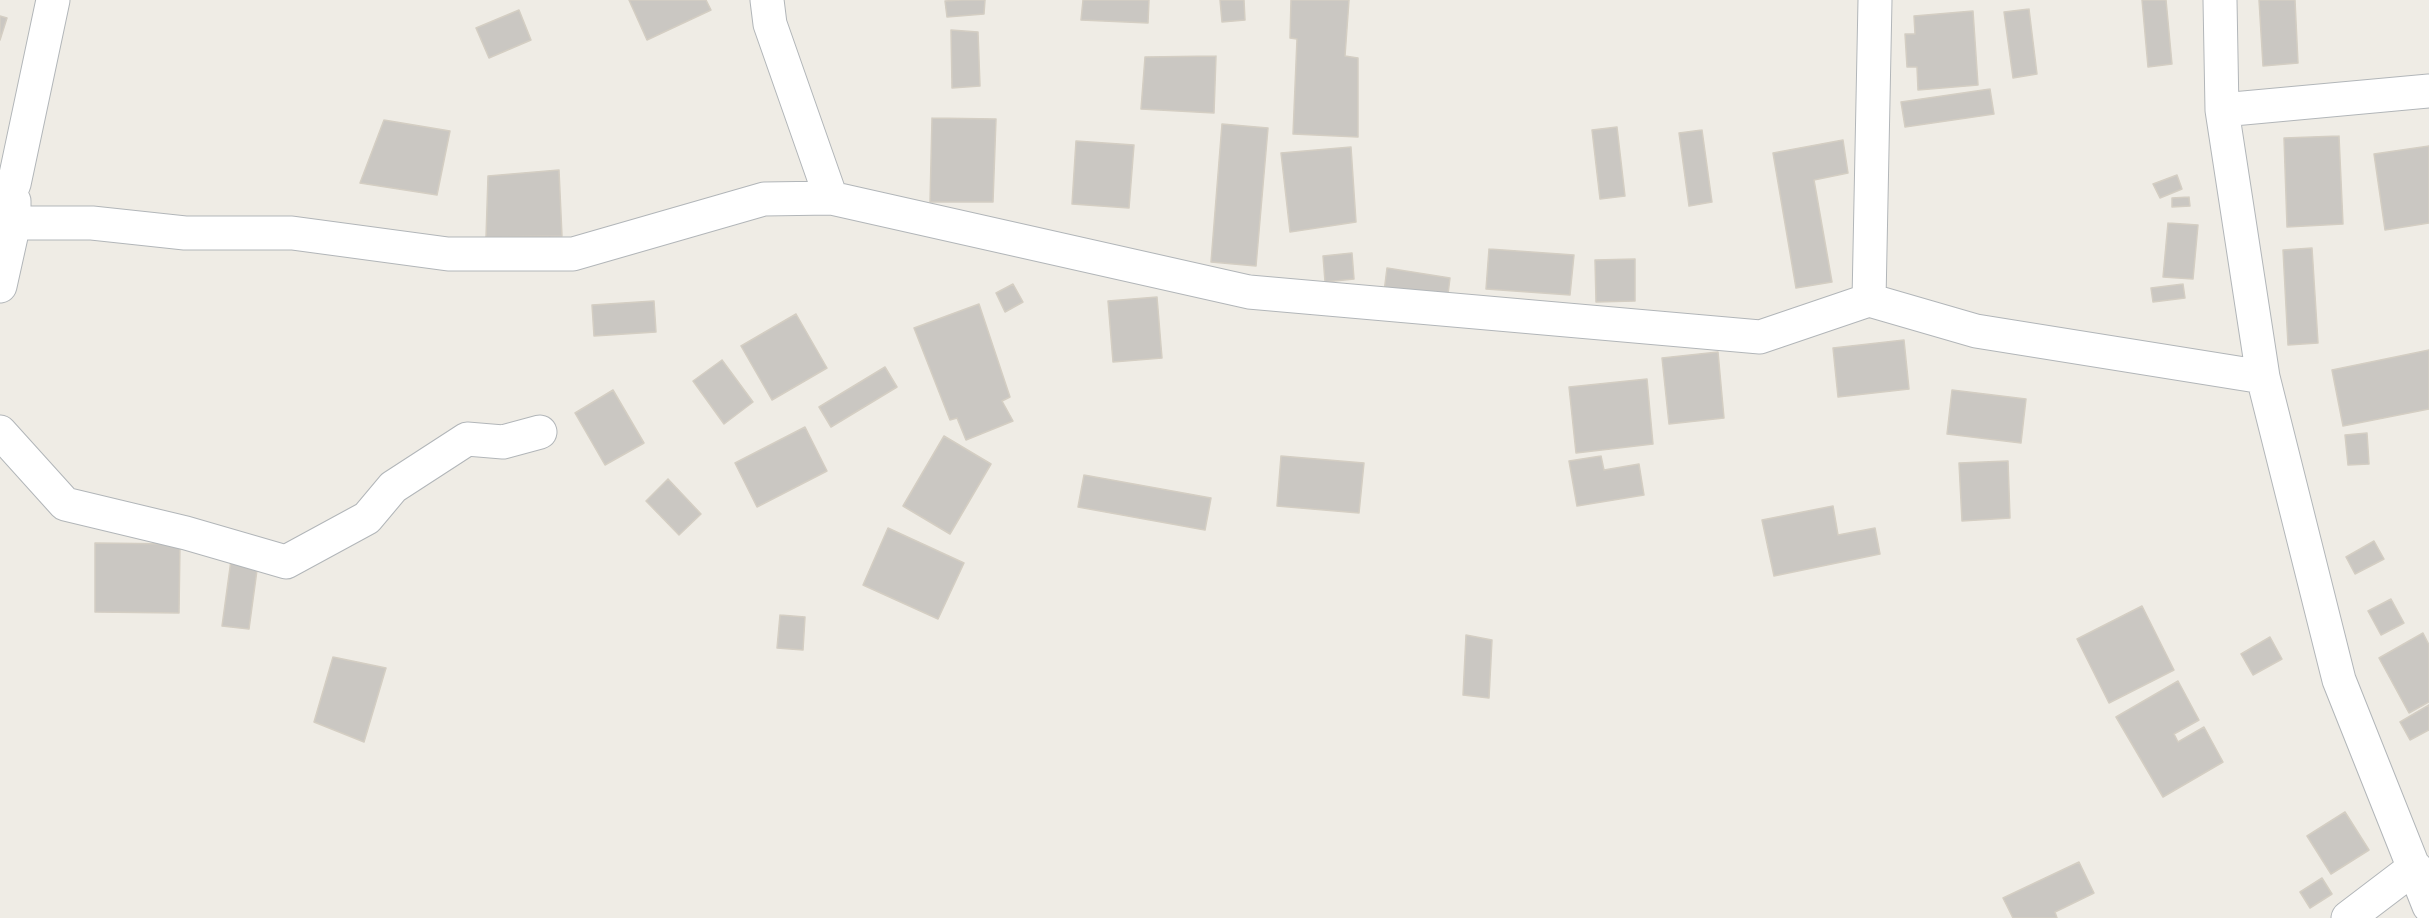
<!DOCTYPE html>
<html>
<head>
<meta charset="utf-8">
<style>
	body { margin:0 }
	canvas { display:block; background:#efece5 }
</style>
</head>
<body>
<canvas width="2429" height="918"></canvas>
<script>
const ctx = document.querySelector('canvas').getContext('2d');
ctx.lineJoin = 'round';
function fillPath(path, color) {
  ctx.fillStyle = color;
  ctx.fill(path, 'evenodd');
}
function shape(rows) {
  const path = new Path2D();
  for (const r of rows) {
    path.moveTo(r[0], r[1]);
    for (let i = 2; i < r.length; i += 2) path.lineTo(r[i], r[i + 1]);
  }
  return path;
}
function trace(path, color, width, dash) {
  ctx.strokeStyle = color;
  ctx.lineWidth = width;
  ctx.lineCap = dash ? 'butt' : 'round';
  ctx.setLineDash(dash || []);
  ctx.stroke(path);
}
const building = shape([
	[629,0,706,0,711,10,647,40,629,0],
	[962,0,985,0,984,14,947,17,945,1,962,0],
	[1083,0,1149,0,1148,23,1081,20,1083,0],
	[1220,0,1244,0,1245,20,1222,22,1220,0],
	[1291,0,1349,0,1345,56,1358,58,1358,137,1293,134,1297,39,1290,38,1291,0],
	[2142,0,2166,0,2172,64,2148,67,2142,0],
	[2259,0,2295,0,2298,63,2263,66,2259,0],
	[2029,9,2037,74,2013,78,2004,12,2029,9],
	[519,10,531,40,489,58,476,28,519,10],
	[1973,11,1978,85,1918,90,1917,67,1907,67,1905,34,1915,34,1914,16,1973,11],
	[0,16,7,18,0,40,0,16],
	[951,30,978,32,980,86,952,88,951,30],
	[1216,56,1214,113,1141,109,1145,57,1216,56],
	[1990,89,1994,114,1905,127,1901,102,1990,89],
	[932,118,996,119,993,202,930,202,932,118],
	[384,120,450,131,437,195,360,183,384,120],
	[1222,124,1268,128,1256,266,1211,262,1222,124],
	[1617,127,1625,196,1600,199,1592,130,1617,127],
	[1702,130,1712,202,1689,206,1679,133,1702,130],
	[2339,136,2343,224,2287,227,2284,138,2339,136],
	[1843,140,1848,173,1814,180,1832,282,1796,288,1773,153,1843,140],
	[1076,141,1134,145,1129,208,1072,204,1076,141],
	[2429,146,2429,223,2385,230,2374,154,2429,146],
	[1351,147,1356,222,1290,232,1281,153,1351,147],
	[559,170,562,236,486,237,488,176,559,170],
	[2177,175,2182,189,2160,198,2153,184,2177,175],
	[2189,197,2190,206,2172,207,2172,198,2189,197],
	[2168,223,2198,225,2193,279,2163,277,2168,223],
	[2312,248,2318,343,2288,345,2283,250,2312,248],
	[1489,249,1574,255,1570,295,1486,289,1489,249],
	[1352,253,1354,279,1325,282,1323,256,1352,253],
	[1635,259,1635,301,1596,302,1595,260,1635,259],
	[1387,268,1450,278,1447,302,1384,292,1387,268],
	[1013,284,1023,302,1005,312,996,293,1013,284],
	[2183,284,2185,298,2153,302,2151,288,2183,284],
	[1157,297,1162,358,1113,362,1108,301,1157,297],
	[654,301,656,332,594,336,592,305,654,301],
	[979,304,1010,397,1002,401,1013,421,966,440,957,418,950,420,914,328,979,304],
	[796,314,827,368,772,400,741,346,796,314],
	[1904,340,1909,389,1838,397,1833,348,1904,340],
	[2429,350,2429,409,2343,426,2332,370,2429,350],
	[1718,352,1724,418,1669,424,1662,358,1718,352],
	[722,360,753,402,724,424,693,381,722,360],
	[885,367,897,387,831,427,819,407,885,367],
	[1647,379,1653,444,1576,453,1569,387,1647,379],
	[613,390,644,443,605,465,575,413,613,390],
	[1952,390,2026,399,2021,443,1947,434,1952,390],
	[805,427,827,471,757,507,735,463,805,427],
	[2367,433,2369,464,2348,465,2345,435,2367,433],
	[944,436,991,464,950,534,903,506,944,436],
	[1281,456,1364,463,1359,513,1277,506,1281,456],
	[1601,456,1604,470,1639,464,1644,495,1577,506,1569,461,1601,456],
	[2008,461,2010,518,1962,521,1959,463,2008,461],
	[1084,475,1211,498,1205,530,1078,507,1084,475],
	[668,479,701,514,679,535,646,501,668,479],
	[1833,506,1838,535,1875,528,1880,554,1774,576,1762,520,1833,506],
	[888,528,964,563,938,619,863,585,888,528],
	[2374,541,2384,559,2355,574,2346,557,2374,541],
	[95,543,180,544,179,613,95,612,95,543],
	[231,560,258,563,249,629,222,626,231,560],
	[2391,599,2404,623,2381,635,2368,611,2391,599],
	[2142,606,2174,670,2109,703,2077,639,2142,606],
	[780,615,805,617,803,650,777,648,780,615],
	[2423,633,2429,645,2429,702,2409,713,2379,658,2423,633],
	[1466,635,1492,640,1489,698,1463,695,1466,635],
	[2270,637,2282,659,2253,675,2241,654,2270,637],
	[333,657,386,668,364,742,314,722,333,657],
	[2178,681,2199,720,2174,734,2178,742,2204,727,2223,762,2163,797,2116,717,2178,681],
	[2429,705,2429,730,2410,740,2400,722,2429,705],
	[2345,812,2369,850,2331,874,2307,836,2345,812],
	[2079,862,2094,893,2055,912,2057,918,2013,918,2003,898,2079,862],
	[2322,878,2332,894,2310,908,2300,892,2322,878]
]);
const minor = shape([
	[767,0,770,24,831,198],
	[2220,0,2222,110,2263,377,2339,680,2429,906],
	[2222,110,2429,91],
	[0,199,14,184,53,0],
	[0,215,14,223,92,223,185,233,292,233,448,254,573,254,764,199,831,198,1249,292,1760,337,1869,300,1976,331,2263,377],
	[0,286,14,223,14,201],
	[1869,300,1875,0],
	[0,432,65,504,186,533,286,562,367,518,393,487,467,439,503,442,540,432],
	[2348,918,2415,867]
]);
fillPath(building, '#cac7c2');
trace(building, '#d4cec3', 1.5);
trace(minor, '#b2b6b9', 35);
trace(minor, '#fff', 33);
</script>
</body>
</html>
